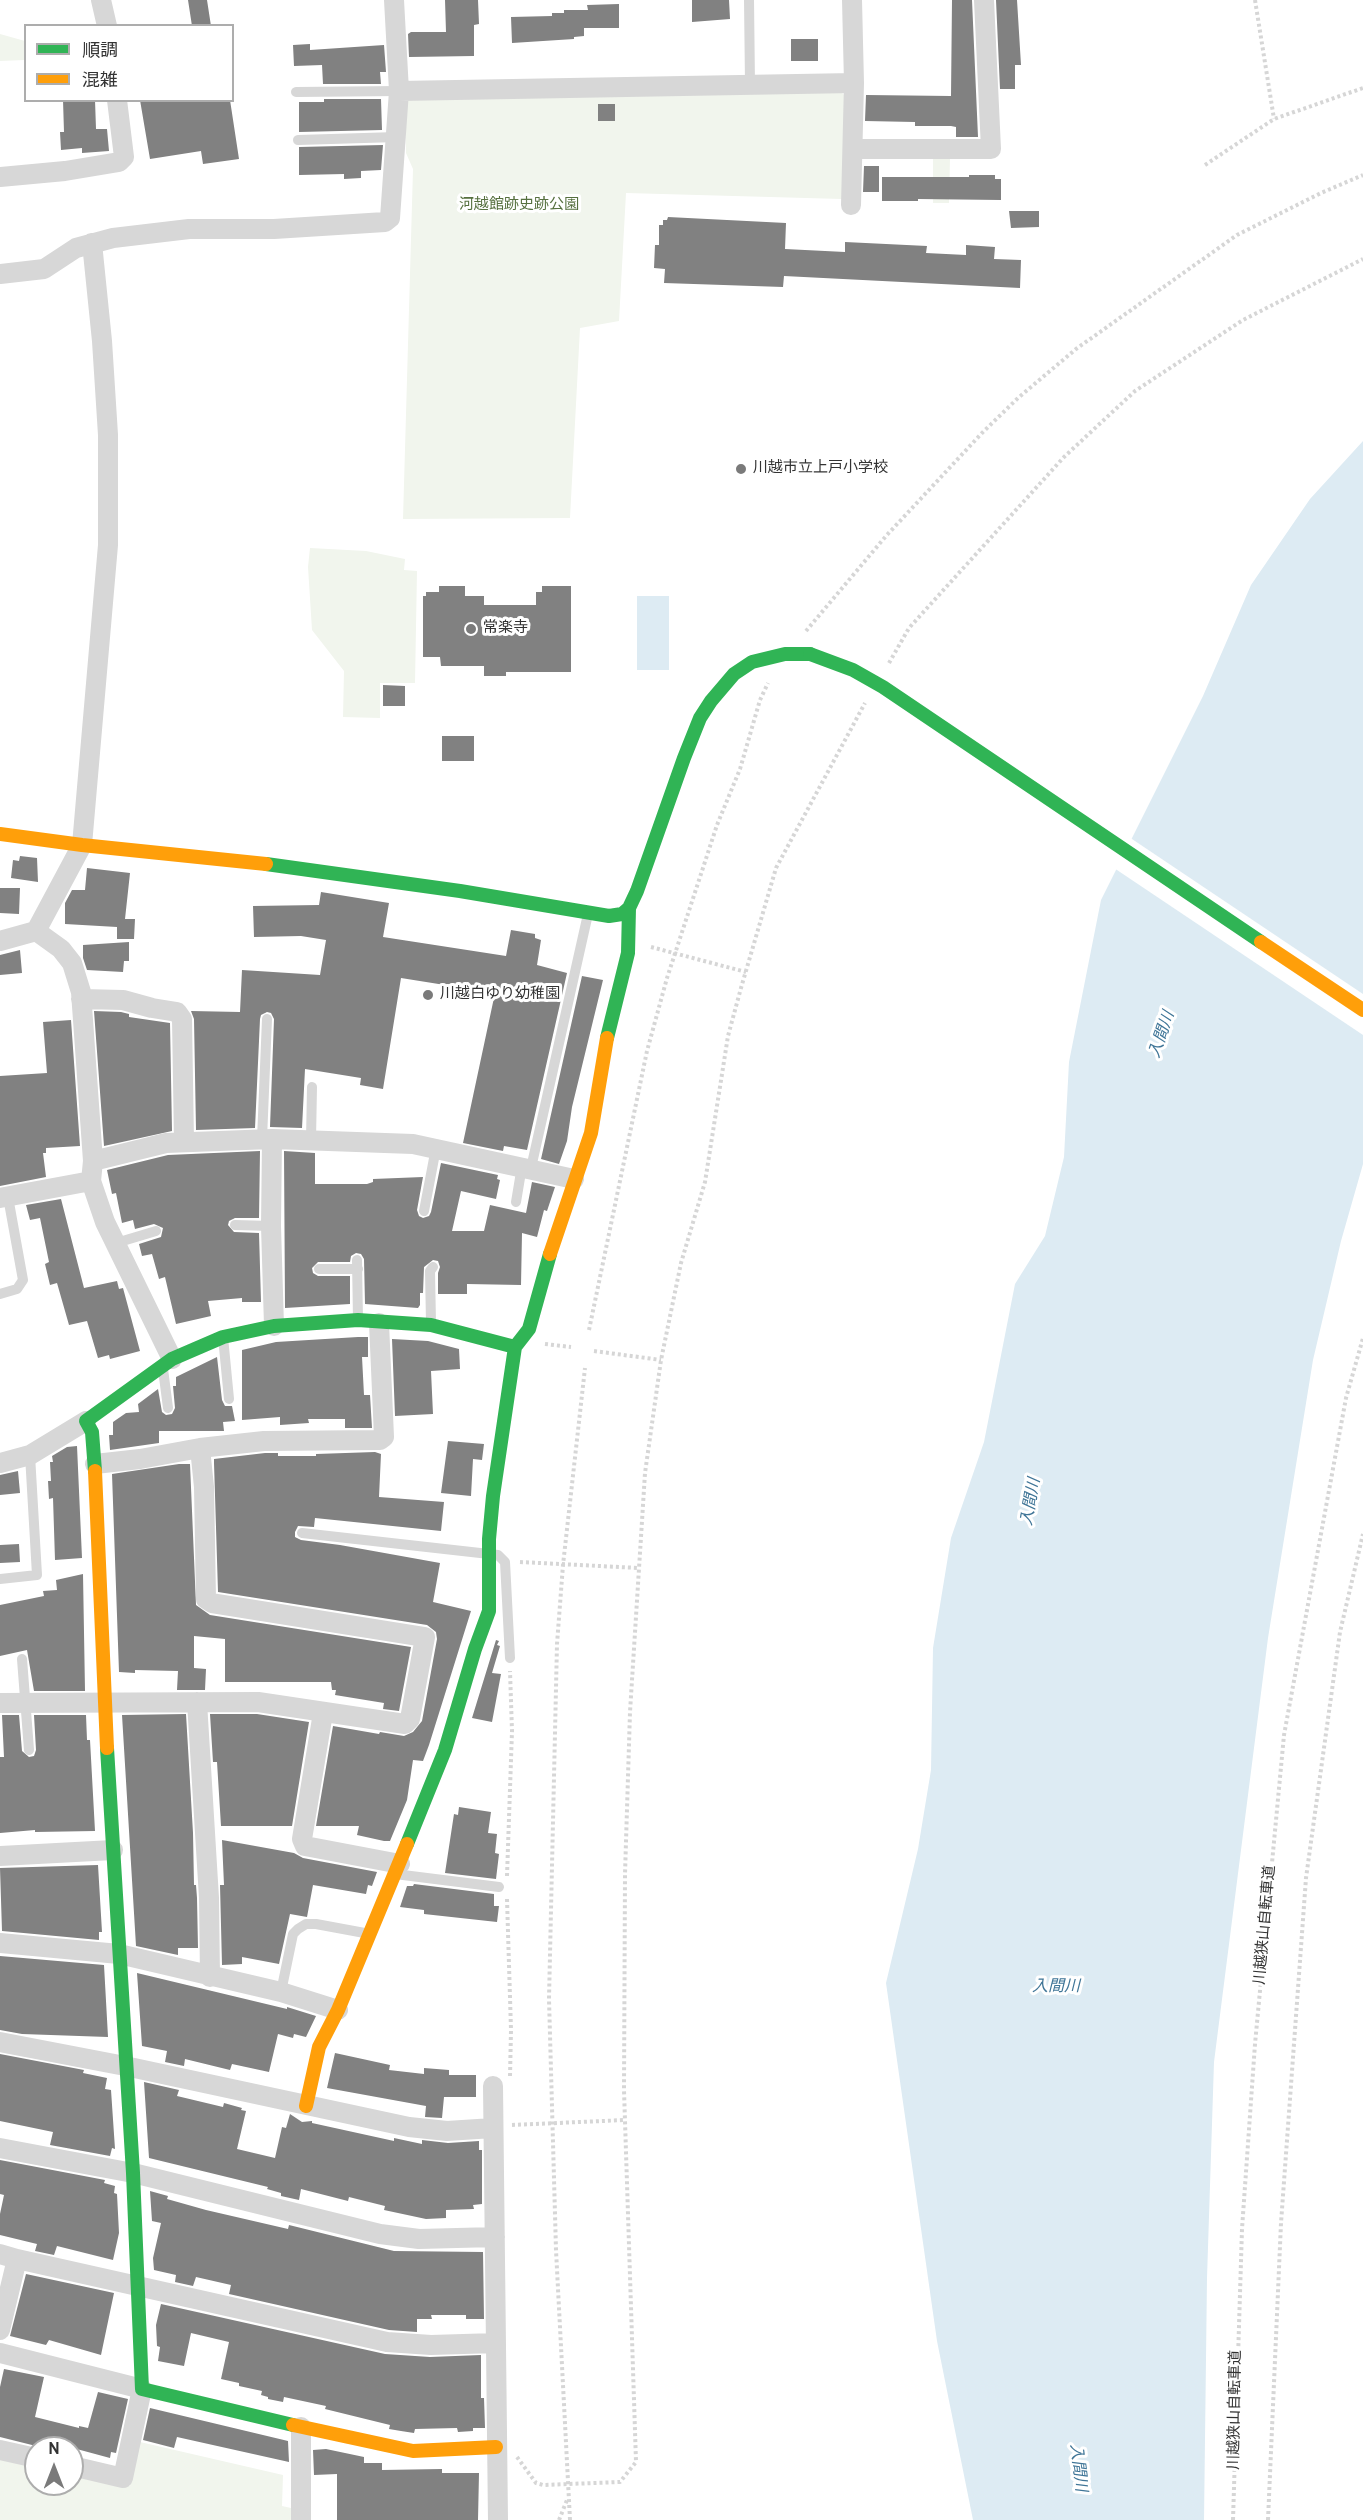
<!DOCTYPE html>
<html>
<head>
<meta charset="utf-8">
<style>
	body { margin:0 }
	#map { position:relative; width:1363px; height:2520px; overflow:hidden; background:#fff; font-family:Overpass,"Noto Sans JP",sans-serif }
	canvas { display:block }
	.legend { position:absolute; left:24px; top:24px; width:210px; height:78px; box-sizing:border-box; background:#fff; border:2px solid #adadad; margin:0; padding:8px 10px; list-style:none; font-size:18px; color:#333 }
	.legend li { display:flex; align-items:center; gap:12px; height:30px }
	.legend b { width:30px; border:2px solid #adadad }
	.north { position:absolute; left:24px; top:2436px; width:60px; height:60px; box-sizing:border-box; background:#fff; border:2px solid #adadad; border-radius:50%; rotate:0deg; font-size:16px; font-weight:700; line-height:24px; text-align:center; color:#333 }
	.north::after { content:''; display:block; margin:auto; width:21px; height:27px; background:#7a7a7a; clip-path:polygon(50% 0,100% 100%,50% 72%,0 100%) }
</style>
</head>
<body>
<div id="map">
<canvas width="1363" height="2520"></canvas>
<ul class="legend">
<li><b style="height:8px;background:#30b455"></b>順調</li>
<li><b style="height:8px;background:#ff9f0a"></b>混雑</li>
</ul>
<div class="north">N</div>
</div>
<script>
const ctx = document.querySelector('canvas').getContext('2d');
ctx.lineJoin = 'round';
function fillPath(path, color) {
  ctx.fillStyle = color;
  ctx.fill(path, 'evenodd');
}
function shape(rows) {
  const path = new Path2D();
  for (const r of rows) {
    path.moveTo(r[0], r[1]);
    for (let i = 2; i < r.length; i += 2) path.lineTo(r[i], r[i + 1]);
  }
  return path;
}
function trace(path, color, width, dash) {
  ctx.strokeStyle = color;
  ctx.lineWidth = width;
  ctx.lineCap = dash ? 'butt' : 'round';
  ctx.setLineDash(dash || []);
  ctx.stroke(path);
}
function write(font, color, halo, rows, align = 'center') {
  ctx.font = font + ' Overpass,"Noto Sans JP",sans-serif';
  ctx.lineWidth = 6;
  ctx.setLineDash([]);
  ctx.textBaseline = 'middle';
  ctx.strokeStyle = halo;
  ctx.fillStyle = color;
  for (const [text, x, y, turn = 0] of rows) {
    ctx.save();
    ctx.translate(x, y);
    ctx.rotate((+turn || 0) * Math.PI / 180);
    ctx.textAlign = isNaN(turn) ? turn : align;
    if (halo) ctx.strokeText(text, 0, 0);
    ctx.fillText(text, 0, 0);
    ctx.restore();
  }
}
const green = shape([
	[0,34,25,41,25,60,0,61],
	[837,89,848,98,842,199,626,193,619,321,580,328,570,518,403,519,413,169,406,153,405,103,413,95],
	[933,158,950,158,949,203,933,203],
	[310,548,366,551,405,559,404,570,417,571,415,683,380,683,380,718,343,717,344,671,312,630,308,567],
	[140,2442,283,2475,282,2506,291,2508,292,2520,0,2520,0,2458,36,2466,36,2484,72,2484,72,2473,130,2486]
]);
const water = shape([
	[1363,441,1363,1164,1341,1241,1313,1360,1268,1638,1214,2062,1207,2278,1204,2520,973,2520,937,2341,886,1983,918,1849,931,1770,933,1648,951,1538,984,1442,1015,1284,1045,1236,1064,1157,1069,1062,1101,900,1203,696,1251,585,1310,499],
	[637,596,669,596,669,670,637,670]
]);
const pier = shape([
	[1129,837,1363,994,1363,1035,1114,868]
]);
const building = shape([
	[188,0,207,0,211,26,192,26],
	[445,0,478,0,479,24,474,25,474,56,409,57,408,34,411,32,446,32],
	[692,0,729,0,730,19,692,22],
	[952,0,972,0,978,137,956,137,956,127,951,126,915,126,915,122,865,121,866,95,951,96],
	[996,0,1017,0,1021,65,1015,65,1015,89,1000,89],
	[619,4,619,28,584,28,584,36,574,37,574,39,512,43,511,17,552,16,552,13,564,13,564,10,588,10,587,5],
	[791,39,818,39,818,61,791,61],
	[310,44,310,50,384,45,386,72,380,72,381,84,323,84,322,65,294,66,293,45],
	[324,99,381,99,382,130,299,132,299,102,324,102],
	[63,100,95,100,96,129,107,129,109,151,82,153,82,148,61,150,60,132,64,132],
	[140,100,230,100,239,159,203,164,201,151,150,159],
	[598,104,615,104,615,121,598,121],
	[383,145,381,170,361,171,361,178,344,179,344,174,299,175,299,147],
	[864,166,879,166,879,192,863,192],
	[969,175,995,175,995,179,1001,179,1001,200,918,199,918,201,882,201,882,177,969,177],
	[1009,211,1039,211,1039,227,1011,228],
	[668,217,786,223,785,249,845,252,845,242,927,246,926,253,966,255,966,245,995,247,994,259,1021,260,1020,288,784,276,783,287,664,283,665,269,654,268,655,245,659,245,659,225,663,225,663,220,667,220],
	[439,586,465,586,465,596,484,596,484,605,536,605,536,592,542,592,542,586,571,586,571,672,506,672,506,676,484,676,484,666,441,666,440,657,423,657,423,596,426,596,426,592,439,592],
	[383,685,405,686,405,706,383,706],
	[442,736,474,736,474,761,442,761],
	[20,856,37,858,38,882,11,878,13,860,19,861],
	[87,868,130,873,125,919,135,919,134,939,117,939,117,927,65,924,65,903,72,890,85,890],
	[0,888,20,888,19,914,0,913],
	[321,892,389,903,383,937,506,956,511,930,535,934,535,938,541,940,537,965,567,973,527,1150,504,1146,503,1151,463,1143,495,993,401,978,383,1089,360,1085,361,1078,305,1069,302,1128,270,1127,274,1019,271,1013,267,1012,261,1015,260,1019,255,1128,196,1130,194,1019,191,1011,240,1012,242,970,320,975,326,940,301,936,254,937,253,906,319,905],
	[129,942,129,961,124,961,123,972,87,970,83,958,83,945],
	[20,950,22,973,0,975,0,955],
	[582,976,603,980,572,1107,567,1141,559,1164,541,1159],
	[94,1011,121,1012,129,1014,129,1017,170,1023,172,1131,104,1146],
	[71,1020,80,1146,46,1148,46,1153,43,1153,46,1177,0,1186,0,1076,47,1073,43,1022],
	[260,1151,259,1218,235,1218,229,1221,228,1225,234,1232,259,1233,261,1302,242,1302,242,1298,208,1301,211,1316,176,1324,165,1277,159,1279,152,1254,142,1256,139,1244,161,1237,163,1228,154,1224,135,1229,133,1220,122,1223,116,1193,112,1194,107,1170,168,1155],
	[284,1151,315,1153,315,1184,367,1184,373,1182,373,1179,423,1177,417,1210,419,1216,423,1218,429,1216,431,1212,441,1163,498,1175,497,1179,500,1180,496,1199,461,1191,452,1231,484,1231,490,1205,526,1213,532,1182,555,1187,547,1211,544,1210,537,1237,522,1233,521,1285,467,1284,467,1294,438,1294,438,1273,440,1267,438,1261,433,1260,424,1267,423,1293,420,1293,420,1305,418,1308,365,1304,364,1259,361,1254,356,1253,351,1256,350,1262,318,1262,312,1268,313,1273,318,1276,350,1276,350,1304,285,1308],
	[61,1199,84,1288,117,1281,119,1289,123,1288,140,1351,110,1359,109,1355,98,1358,87,1321,69,1325,57,1283,50,1285,45,1264,49,1262,40,1218,30,1220,26,1205],
	[358,1337,368,1337,368,1357,362,1357,364,1395,370,1395,372,1428,345,1428,345,1419,308,1419,309,1423,280,1425,280,1417,242,1420,242,1350,276,1342],
	[392,1339,428,1341,459,1349,460,1369,431,1371,433,1414,395,1416],
	[217,1357,222,1400,225,1406,232,1406,235,1421,223,1422,224,1431,159,1431,159,1443,110,1450,109,1435,113,1435,113,1422,126,1413,139,1412,138,1404,158,1389,162,1412,166,1415,172,1414,175,1408,173,1386,176,1386,176,1377],
	[448,1441,484,1444,482,1460,473,1459,471,1496,441,1493],
	[77,1446,82,1558,55,1560,53,1498,49,1499,48,1481,51,1481,50,1462,53,1462,52,1456,67,1447],
	[375,1452,381,1454,379,1497,444,1502,441,1531,315,1518,314,1527,298,1526,295,1532,295,1537,301,1540,340,1545,440,1563,433,1602,471,1611,429,1745,423,1761,413,1760,407,1800,390,1841,384,1841,357,1835,359,1826,316,1826,333,1726,379,1734,380,1732,404,1736,413,1732,422,1721,437,1639,436,1632,427,1625,218,1592,214,1463,214,1459,265,1453,278,1453,278,1456,316,1456,316,1454],
	[179,1464,190,1464,196,1605,210,1615,411,1647,399,1711,383,1709,384,1703,335,1695,336,1690,332,1690,331,1682,225,1682,225,1639,194,1636,194,1668,206,1669,205,1690,177,1690,178,1671,135,1670,135,1673,119,1672,112,1474],
	[18,1471,20,1493,0,1495,0,1475],
	[19,1544,20,1562,0,1563,0,1545],
	[83,1574,85,1691,34,1691,27,1650,0,1656,0,1605,44,1596,43,1591,57,1590,56,1580],
	[496,1640,499,1641,497,1645,500,1646,492,1673,501,1674,492,1722,472,1718],
	[186,1714,193,1833,194,1885,196,1885,197,1898,198,1948,178,1948,178,1955,136,1946,122,1715],
	[210,1714,257,1714,309,1722,292,1826,221,1826,217,1762,213,1762],
	[2,1715,19,1715,22,1751,29,1757,34,1756,36,1750,34,1715,86,1715,87,1740,90,1740,95,1831,35,1832,35,1830,0,1833,0,1757,4,1757],
	[459,1807,491,1812,488,1833,497,1834,495,1853,499,1854,496,1879,445,1873,454,1814,458,1815],
	[222,1840,294,1853,303,1858,377,1872,372,1886,368,1885,366,1894,313,1885,307,1917,290,1914,279,1964,242,1957,242,1964,222,1965,220,1885,224,1885],
	[98,1865,102,1932,99,1932,99,1940,2,1931,0,1868],
	[414,1884,494,1894,494,1906,499,1906,497,1922,424,1914,424,1910,400,1907,407,1886,413,1886],
	[0,1956,104,1965,108,2037,22,2034,0,2030],
	[137,1973,287,2009,287,2007,316,2016,306,2037,294,2034,293,2038,278,2034,269,2072,232,2064,230,2070,185,2059,184,2066,165,2062,167,2051,142,2046],
	[335,2053,390,2065,389,2070,424,2074,424,2068,449,2070,449,2075,476,2075,476,2097,444,2097,442,2118,425,2117,426,2106,327,2088],
	[0,2054,84,2070,83,2073,107,2078,105,2089,111,2090,115,2149,112,2148,110,2156,50,2145,53,2132,0,2121],
	[144,2082,179,2090,177,2096,223,2107,224,2103,242,2108,241,2110,246,2111,237,2149,275,2158,282,2127,286,2128,290,2114,302,2122,312,2121,312,2123,394,2141,394,2138,422,2144,422,2140,448,2143,479,2141,479,2150,482,2150,482,2204,473,2205,474,2209,446,2210,446,2218,426,2219,384,2210,385,2206,349,2197,348,2201,301,2189,299,2200,281,2196,281,2193,267,2189,268,2187,149,2158],
	[0,2160,105,2180,104,2183,115,2186,114,2193,117,2194,119,2233,113,2260,57,2246,54,2255,35,2251,37,2244,0,2235,0,2214,4,2195,0,2194],
	[150,2191,168,2196,167,2199,206,2210,288,2229,289,2225,394,2251,483,2252,484,2319,466,2319,466,2315,431,2315,432,2319,417,2319,417,2332,389,2330,229,2294,231,2285,196,2277,193,2286,175,2282,176,2275,154,2270,153,2258,161,2223,152,2221],
	[26,2274,114,2293,101,2355,49,2340,46,2345,10,2336],
	[161,2304,385,2354,430,2357,481,2355,481,2398,484,2398,485,2428,473,2428,473,2431,458,2432,457,2428,415,2429,414,2433,401,2431,389,2429,390,2425,325,2409,326,2406,284,2397,283,2402,268,2399,268,2397,261,2395,262,2391,239,2386,239,2383,221,2379,229,2342,191,2333,184,2366,158,2361,160,2347,157,2346,156,2325],
	[4,2369,44,2377,35,2417,79,2428,79,2426,88,2428,98,2392,128,2399,116,2453,111,2452,110,2458,73,2448,44,2448,0,2437,0,2387],
	[150,2408,288,2441,289,2462,177,2437,174,2448,143,2440],
	[326,2449,364,2457,364,2463,382,2463,382,2470,442,2469,442,2473,479,2473,478,2520,337,2520,337,2474,314,2475,313,2450]
]);
const path = shape([
	[1255,0,1274,119],
	[1205,165,1274,119,1363,88],
	[806,631,886,536,982,433,1018,398,1076,349,1237,235,1321,193,1363,175],
	[889,663,909,628,1064,457,1135,391,1243,320,1363,259],
	[651,947,746,972],
	[589,1330,647,1051,667,978,717,825,740,769,760,700,768,683],
	[545,1344,571,1347],
	[594,1351,661,1360],
	[520,1562,639,1568],
	[507,1876,512,1731,510,1671],
	[507,1899,511,2030,510,2077],
	[512,2125,625,2120],
	[517,2457,536,2483,543,2485,620,2482,636,2462,624,2090,625,1874,630,1712,645,1473,661,1360,681,1263,705,1182,728,1036,741,988,776,868,865,703],
	[559,2520,567,2500],
	[570,2520,556,2250,549,1999,557,1644,563,1565,585,1368],
	[1233,2520,1242,2229,1255,2044,1284,1735,1346,1398,1363,1338],
	[1268,2520,1281,2223,1306,1878,1340,1632,1363,1534]
]);
const lane = shape([
	[749,0,750,84],
	[296,92,399,91],
	[298,140,397,137],
	[262,1139,267,1019],
	[311,1140,312,1087],
	[531,1168,588,914],
	[516,1202,522,1166],
	[424,1211,436,1148],
	[235,1225,271,1226],
	[116,1243,156,1231],
	[357,1260,358,1320],
	[319,1269,358,1269],
	[0,1294,17,1289,23,1280,8,1197],
	[431,1323,430,1271,433,1267],
	[223,1337,229,1399],
	[163,1369,168,1408],
	[302,1533,498,1555,505,1562,510,1658],
	[0,1579,37,1575,30,1455],
	[22,1659,29,1750],
	[395,1874,499,1887],
	[281,1992,293,1934,298,1929,306,1924,316,1924,370,1934]
]);
const street = shape([
	[101,0,107,26],
	[399,91,854,83],
	[854,149,991,149,984,0],
	[0,177,65,171,119,162,124,157,117,100],
	[851,205,854,83,852,0],
	[0,274,44,269,76,248,113,238,189,229,274,229,385,222,390,218,399,91,394,0],
	[36,931,61,949,72,963,81,992,93,1161,91,1181,105,1222,172,1359],
	[0,941,36,931,82,845,108,545,108,435,102,341,92,243],
	[81,999,123,1000,152,1008,177,1012,182,1019,184,1142],
	[272,1139,413,1144,574,1179],
	[93,1161,166,1143,272,1139,271,1226,274,1326],
	[0,1198,91,1181],
	[0,1463,30,1455,86,1421],
	[95,1464,140,1459,200,1448,264,1441,380,1440,384,1437,379,1323],
	[197,1702,209,1898,210,1977],
	[0,1703,258,1702,405,1724,410,1719,425,1637,212,1603,206,1599,204,1487,200,1448],
	[323,1713,302,1839,305,1846,400,1864],
	[0,1856,113,1850],
	[0,1943,119,1954,281,1992,338,2010],
	[0,2042,125,2066,409,2127,447,2131,493,2128],
	[493,2086,498,2520],
	[0,2148,133,2173,380,2234,419,2239,495,2237],
	[0,2254,17,2259,0,2330],
	[17,2259,387,2342,431,2345,496,2343],
	[0,2353,142,2389,123,2478,72,2466],
	[301,2427,301,2520],
	[0,2450,36,2458]
]);
const fast = shape([
	[266,864,460,891,609,916,622,914,629,908,637,891,684,758,700,718,711,701,734,674,752,662,785,654,810,654],
	[607,1038,628,953,629,908],
	[95,1471,92,1432,86,1421,172,1359,223,1337,274,1326,358,1320,431,1325,515,1347],
	[107,1748,133,2173,142,2389,293,2425],
	[407,1844,445,1750,475,1649,489,1611,489,1539,493,1496,515,1347,529,1329,550,1254]
]);
const slow = shape([
	[0,834,82,845,266,864],
	[550,1254,591,1133,607,1038],
	[95,1471,107,1748],
	[306,2106,319,2047,338,2010,407,1844],
	[293,2425,413,2451,496,2447]
]);
const fastBridge = shape([
	[810,654,853,670,883,687,1261,942]
]);
const slowBridge = shape([
	[1261,942,1363,1010]
]);
const markers = [
	[741,469,6,"#7a7a7a"],
	[471,629,6,"#7a7a7a"],
	[428,995,6,"#7a7a7a"]
];
const parkNames = [
	["河越館跡史跡公園",519,206]
];
const poiNames = [
	["川越市立上戸小学校",753,469],
	["常楽寺",483,629],
	["川越白ゆり幼稚園",440,995]
];
const streetNames = [
	["川越狭山自転車道",1266,1925,-85],
	["川越狭山自転車道",1236,2410,-89]
];
const waterNames = [
	["入間川",1163,1035,-71],
	["入間川",1032,1502,-80],
	["入間川",1056,1988],
	["入間川",1077,2468,83]
];
fillPath(green, '#f1f5ed');
fillPath(water, '#ddebf3');
fillPath(pier, '#fff');
fillPath(building, '#818181');
trace(path, '#d6d6d6', 4, [3, 3]);
trace(lane, '#d7d7d7', 10);
trace(street, '#d7d7d7', 20);
trace(fast, '#30b455', 14);
trace(slow, '#ff9f0a', 14);
trace(fastBridge, '#30b455', 14);
trace(slowBridge, '#ff9f0a', 14);
for (const [x, y, r, color] of markers) {
  const dot = new Path2D();
  dot.arc(x, y, r, 0, 2 * Math.PI);
  ctx.fillStyle = color;
  ctx.fill(dot);
  trace(dot, '#fff', 2);
}
write('15px', '#56703f', '#fff', parkNames);
write('15px', '#333', '#fff', poiNames, 'left');
write('15px', '#333', '#fff', streetNames);
write('italic 16px', '#3f7597', '#fff', waterNames);
</script>
</body>
</html>
